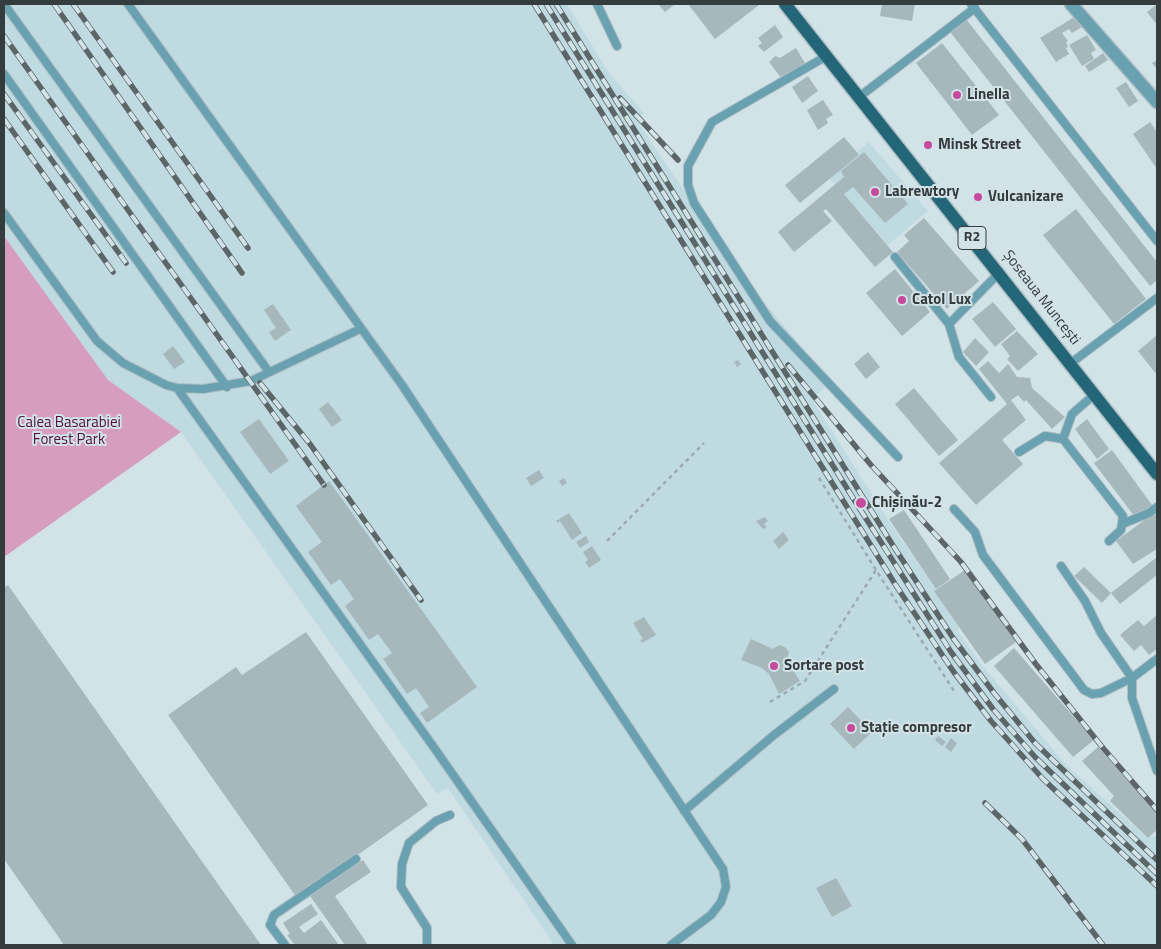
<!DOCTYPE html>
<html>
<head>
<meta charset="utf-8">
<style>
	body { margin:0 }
	#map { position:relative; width:1161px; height:949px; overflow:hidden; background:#d2e3e8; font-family:"Titillium Web",sans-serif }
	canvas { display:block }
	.frame { position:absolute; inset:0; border:5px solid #353c3e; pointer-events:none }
</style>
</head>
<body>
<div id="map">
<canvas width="1161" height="949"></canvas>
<div class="frame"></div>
</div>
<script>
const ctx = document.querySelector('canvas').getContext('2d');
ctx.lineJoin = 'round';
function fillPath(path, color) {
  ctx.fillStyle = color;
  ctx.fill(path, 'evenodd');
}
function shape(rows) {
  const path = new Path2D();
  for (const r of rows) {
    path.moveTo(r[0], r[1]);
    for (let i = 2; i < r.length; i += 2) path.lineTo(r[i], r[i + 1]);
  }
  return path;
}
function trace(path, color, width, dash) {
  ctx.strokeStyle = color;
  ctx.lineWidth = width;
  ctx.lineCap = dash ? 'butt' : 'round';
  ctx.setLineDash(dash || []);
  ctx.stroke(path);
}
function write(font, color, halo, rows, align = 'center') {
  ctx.font = font + ' "Titillium Web",sans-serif';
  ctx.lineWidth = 4;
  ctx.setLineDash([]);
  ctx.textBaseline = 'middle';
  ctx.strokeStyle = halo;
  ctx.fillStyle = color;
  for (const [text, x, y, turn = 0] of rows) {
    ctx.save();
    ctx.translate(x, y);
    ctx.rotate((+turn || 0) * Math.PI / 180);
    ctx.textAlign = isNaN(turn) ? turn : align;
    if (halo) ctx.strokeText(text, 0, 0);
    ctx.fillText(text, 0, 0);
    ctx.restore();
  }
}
const built = shape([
	[4,4,567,4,609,73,644,113,636,119,670,170,753,289,831,382,812,399,888,520,961,625,957,630,982,665,1069,768,1148,838,1157,835,1157,945,554,945,448,788,437,794,181,432,108,380,4,236],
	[869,142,928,211,888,245,828,177]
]);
const forest = shape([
	[4,236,108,380,181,432,4,557]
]);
const building = shape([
	[658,4,675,4,665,12],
	[688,4,758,4,759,5,715,39],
	[882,4,915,4,912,21,880,16],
	[1157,4,1157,25,1147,12],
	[1076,16,1082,27,1072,33,1069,29,1062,33,1068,41,1066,42,1068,47,1066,48,1069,54,1056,62,1040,38],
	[966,19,1157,262,1157,280,1150,286,950,32],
	[775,25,783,37,764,52,758,46,762,43,758,38],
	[1087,35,1096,50,1091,53,1094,59,1082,66,1069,45],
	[942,43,999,115,972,135,916,63],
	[796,48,805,63,782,79,769,62,775,56,780,58],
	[1103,53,1108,60,1089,72,1085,66],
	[1157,60,1157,69,1152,63],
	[808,76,818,91,802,103,792,87],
	[1126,82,1138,101,1129,107,1116,88],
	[823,100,833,115,826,119,828,123,818,130,807,110],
	[1150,122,1157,132,1157,169,1133,134],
	[844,137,859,155,800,203,785,185],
	[864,152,908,204,885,223,853,187,844,194,893,252,875,267,826,209,823,211,832,221,794,252,778,232,844,177,841,171],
	[1076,209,1146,299,1114,324,1043,235],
	[924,218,979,281,947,309,897,252,909,241,904,235],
	[895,269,930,312,902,336,866,293],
	[993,302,1016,329,995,347,972,319],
	[273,304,291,330,275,341,269,332,276,328,264,310],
	[1017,331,1038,354,1018,371,1007,359,1010,356,1001,344],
	[1157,335,1157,375,1138,351],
	[975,338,989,352,976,366,963,352],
	[173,346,185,362,174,369,163,354],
	[868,352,880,367,866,379,854,364],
	[738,360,741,364,737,367,734,362],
	[988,361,999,373,1008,364,1017,377,1030,378,1032,388,1065,417,1052,429,1026,400,1024,402,1018,395,1011,400,1026,420,1002,440,1023,464,976,505,939,463,1007,404,979,369],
	[914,388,958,440,939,456,895,404],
	[328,402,342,420,332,427,319,409],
	[259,419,289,461,270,474,240,432],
	[1087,419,1109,449,1097,459,1075,429],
	[1112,450,1152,505,1135,517,1094,463],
	[539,470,544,478,531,486,526,478],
	[564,478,567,483,562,486,559,481],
	[329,481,477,687,427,723,420,713,429,707,416,688,407,694,383,659,392,653,378,634,369,640,345,606,354,599,340,579,331,585,308,552,322,542,296,506],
	[904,510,950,579,936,589,889,519],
	[1157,511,1157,549,1133,564,1116,541],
	[569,513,582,533,572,540,560,521,558,523,556,521],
	[765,517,768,521,764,524,767,527,763,529,756,521],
	[783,532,789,540,779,549,773,541],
	[586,536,589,542,580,548,576,542],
	[592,546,601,560,589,568,585,562,588,560,583,552],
	[1157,557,1157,575,1120,604,1111,593,1102,603,1074,576,1084,567,1111,593],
	[965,570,1016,642,985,664,934,591],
	[8,585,206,867,261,945,64,945,4,859,4,588],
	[1157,615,1157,649,1149,655,1141,645,1134,651,1120,635,1138,620,1144,626],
	[644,617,656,635,642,643,640,640,643,639,633,623],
	[306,632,428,805,297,898,168,715,236,667,242,675],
	[751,639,773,649,779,645,785,647,789,652,787,661,800,681,779,694,769,674,762,668,741,660],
	[1014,648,1094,740,1073,757,994,666],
	[848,707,872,732,854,749,830,724],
	[926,722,933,729,932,730,935,733,932,736,921,727],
	[938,736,946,742,942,746,935,740],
	[951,738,957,743,951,752,945,747],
	[1098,747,1157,813,1157,830,1148,838,1110,801,1114,796,1082,761],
	[363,860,371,872,335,896,368,945,345,945,310,896],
	[836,878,852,906,832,917,816,888],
	[311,904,318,914,299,927,304,933,321,920,339,945,295,945,287,935,290,934,283,923]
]);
const path = shape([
	[819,478,876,570],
	[607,541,704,443],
	[770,702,805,681,876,570,954,691]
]);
const lane = shape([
	[4,4,269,372],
	[128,4,402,385,723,869,726,887,721,902,711,915,671,945],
	[597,4,617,46],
	[971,4,1157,241],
	[825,57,712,122,688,166,688,185,694,203,770,321,898,457],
	[4,74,227,387],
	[859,97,975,8],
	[4,213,97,341,123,363,166,385,177,388,203,389,251,381,360,329],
	[895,257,949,324,959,357,991,397],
	[949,324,1000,272],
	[1071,363,1157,298],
	[177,388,435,749,572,945],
	[1063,439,1123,516,1121,530,1109,541],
	[1019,452,1045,436,1063,439,1072,414,1095,394],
	[954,509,975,532,983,555,1084,690,1092,694,1101,693,1132,678,1101,633,1085,601,1061,566],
	[1122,524,1149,513,1157,507],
	[1157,659,1132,678,1132,698,1157,771],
	[684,811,774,735,834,689],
	[285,945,270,925,274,915,356,859],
	[427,945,427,928,401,887,402,864,409,843,436,821,450,815]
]);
const street = shape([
	[1071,4,1157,102]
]);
const primary = shape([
	[785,4,1157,474]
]);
const rail = shape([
	[54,4,242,273],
	[73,4,248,248],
	[534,4,895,584,953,671,991,721,1043,779,1157,886],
	[546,4,858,506,951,652,993,709,1035,757,1157,874],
	[556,4,892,544,953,638,994,693,1035,743,1157,860],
	[4,36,324,485],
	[4,94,126,263],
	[620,98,678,160],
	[4,119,113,272],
	[788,365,871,465,961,562,1035,663,1103,748,1157,810],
	[260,383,310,444,421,600],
	[985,803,1022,839,1103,945]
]);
const markers = [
	[957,95,5,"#c54a9b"],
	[928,145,5,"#c54a9b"],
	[875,192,5,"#c54a9b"],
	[978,197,5,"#c54a9b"],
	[902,300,5,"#c54a9b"],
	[861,503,6,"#c54a9b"],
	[774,666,5,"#c54a9b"],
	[851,728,5,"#c54a9b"]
];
const shields = [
	[972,238,28]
];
const shieldNames = [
	["R2",972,238]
];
const poiNames = [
	["Linella",967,95],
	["Minsk Street",938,145],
	["Labrewtory",885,192],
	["Vulcanizare",988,197],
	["Catol Lux",912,300],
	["Chișinău-2",872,503],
	["Sortare post",784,666],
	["Stație compresor",861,728]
];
const streetNames = [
	["Șoseaua Muncești",1041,298,52]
];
const parkNames = [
	["Calea Basarabiei",69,423],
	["Forest Park",69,440]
];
fillPath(built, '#c0dae2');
fillPath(forest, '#d69dbe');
fillPath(building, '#a7b8bd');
trace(lane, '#afbec3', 10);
trace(street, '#afbec3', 15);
trace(primary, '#afbec3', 15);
trace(path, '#9daaae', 2.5, [4, 4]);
trace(lane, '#69a1b1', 8);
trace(street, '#69a1b1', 12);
trace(primary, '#267', 12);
trace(rail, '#5c6668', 5.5);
trace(rail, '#d2e3e8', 4, [11]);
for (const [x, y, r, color] of markers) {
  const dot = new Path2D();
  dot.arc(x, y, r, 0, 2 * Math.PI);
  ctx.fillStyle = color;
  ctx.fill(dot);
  trace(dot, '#d2e3e8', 2);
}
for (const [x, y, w] of shields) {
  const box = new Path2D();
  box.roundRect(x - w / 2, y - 11.5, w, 23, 4);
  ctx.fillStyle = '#d2e3e8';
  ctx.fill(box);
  trace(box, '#353c3e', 1);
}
write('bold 14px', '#353c3e', null, shieldNames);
write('bold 15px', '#353c3e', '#d2e3e8', poiNames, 'left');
write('15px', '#353c3e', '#d2e3e8', streetNames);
write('15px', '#54103e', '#d2e3e8', parkNames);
</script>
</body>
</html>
